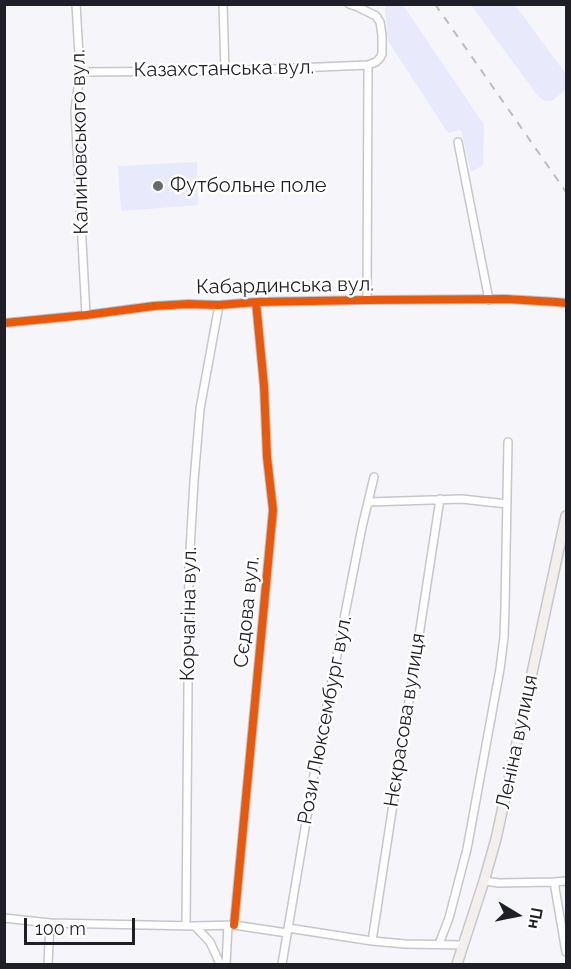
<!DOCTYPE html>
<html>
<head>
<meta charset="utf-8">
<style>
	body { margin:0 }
	#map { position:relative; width:571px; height:969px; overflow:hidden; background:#f5f5fa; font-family:Raleway,sans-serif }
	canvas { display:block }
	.frame { position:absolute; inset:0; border:6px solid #1e1f27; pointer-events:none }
	.north { position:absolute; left:487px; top:885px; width:60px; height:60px; -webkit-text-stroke:4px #fff; paint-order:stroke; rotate:100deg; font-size:16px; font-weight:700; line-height:24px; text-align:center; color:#1e1f27 }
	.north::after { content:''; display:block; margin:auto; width:21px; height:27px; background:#1e1f27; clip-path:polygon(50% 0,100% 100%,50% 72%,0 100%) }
	.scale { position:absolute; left:24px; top:918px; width:111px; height:27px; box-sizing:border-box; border:3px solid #1e1f27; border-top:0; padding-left:8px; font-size:18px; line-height:21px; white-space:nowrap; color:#1e1f27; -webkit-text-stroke:4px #fff; paint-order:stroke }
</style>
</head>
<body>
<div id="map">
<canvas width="571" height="969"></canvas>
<div class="frame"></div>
<div class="north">Пн</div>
<div class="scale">100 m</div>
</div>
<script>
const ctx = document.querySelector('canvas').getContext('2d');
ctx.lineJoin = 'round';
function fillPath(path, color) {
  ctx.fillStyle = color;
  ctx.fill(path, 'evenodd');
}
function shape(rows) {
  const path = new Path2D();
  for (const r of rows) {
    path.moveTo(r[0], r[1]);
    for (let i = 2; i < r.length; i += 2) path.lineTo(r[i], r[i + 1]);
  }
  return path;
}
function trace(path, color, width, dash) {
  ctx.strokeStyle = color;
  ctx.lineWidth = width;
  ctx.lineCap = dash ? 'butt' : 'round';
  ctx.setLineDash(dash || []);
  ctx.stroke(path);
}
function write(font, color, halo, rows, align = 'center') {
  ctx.font = font + ' Raleway,sans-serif';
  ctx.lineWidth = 5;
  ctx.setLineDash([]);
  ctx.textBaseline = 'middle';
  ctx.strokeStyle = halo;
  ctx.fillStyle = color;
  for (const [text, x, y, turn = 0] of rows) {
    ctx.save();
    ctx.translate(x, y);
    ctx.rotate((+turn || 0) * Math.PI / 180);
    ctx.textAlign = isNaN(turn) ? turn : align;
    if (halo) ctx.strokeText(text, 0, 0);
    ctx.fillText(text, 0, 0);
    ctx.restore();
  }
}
const green = shape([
	[385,5,403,5,484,125,483,165,471,172,461,130,448,133,388,41],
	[471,5,515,5,566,74,566,85,564,91,552,101,545,101,538,96],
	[197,162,198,205,121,211,118,166]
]);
const minor = shape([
	[76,4,80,72,75,111,86,315],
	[223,4,225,71],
	[349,4,358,7,376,16,380,22,382,35,382,54,380,58,376,62,368,65,367,300],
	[80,72,225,71,368,65],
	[458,142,489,300],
	[4,323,86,315,154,306,188,304,219,305,256,302,367,300,506,299,556,302,566,303],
	[369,502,462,499,507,504],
	[484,881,499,883,554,882],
	[566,881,554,882,566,952],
	[4,918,50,923,195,926,234,925,287,933],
	[234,925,273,510,267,457,264,386,256,302],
	[186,926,189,567,194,481,200,409,219,305],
	[195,926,210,942,220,964],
	[288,928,372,941,405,944,463,945],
	[372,941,440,499],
	[439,944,449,918,467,849,500,669,504,637,505,607,508,442],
	[48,964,50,923],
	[226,964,228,926],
	[282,964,317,757,362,527,374,477]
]);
const secondary = shape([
	[457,964,484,881,496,839,566,516]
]);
const rail = shape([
	[435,4,566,192]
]);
const cycleway = shape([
	[4,323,86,315,154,306,188,304,219,305,256,302,367,300,506,299,556,302,566,303],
	[234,925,273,510,267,457,264,386,256,302]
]);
const markers = [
	[158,186,6,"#696a71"]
];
const streetNames = [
	["Казахстанська вул.",224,69,-1],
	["Калиновського вул.",80,142,-91],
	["Кабардинська вул.",285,286,-1],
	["Сєдова вул.",247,612,-84],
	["Корчагіна вул.",189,614,-89],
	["Рози Люксембург вул.",325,720,-79],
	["Нєкрасова вулиця",405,720,-81],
	["Леніна вулиця",517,742,-78]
];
const poiNames = [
	["Футбольне поле",170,186]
];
fillPath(green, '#e8e9fa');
trace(minor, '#c6c6cd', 10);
trace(secondary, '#c6c6cd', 12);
trace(minor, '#fefefe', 7);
trace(secondary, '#f2efec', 9);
trace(rail, '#bcbdbe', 2, [8, 8]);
trace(cycleway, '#e8590c', 8);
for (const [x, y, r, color] of markers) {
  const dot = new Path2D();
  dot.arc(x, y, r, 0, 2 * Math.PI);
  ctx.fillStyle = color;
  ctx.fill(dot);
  trace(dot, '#fff', 2);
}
write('20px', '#1e1f27', '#fff', streetNames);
write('20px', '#1e1f27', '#fff', poiNames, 'left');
</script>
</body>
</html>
